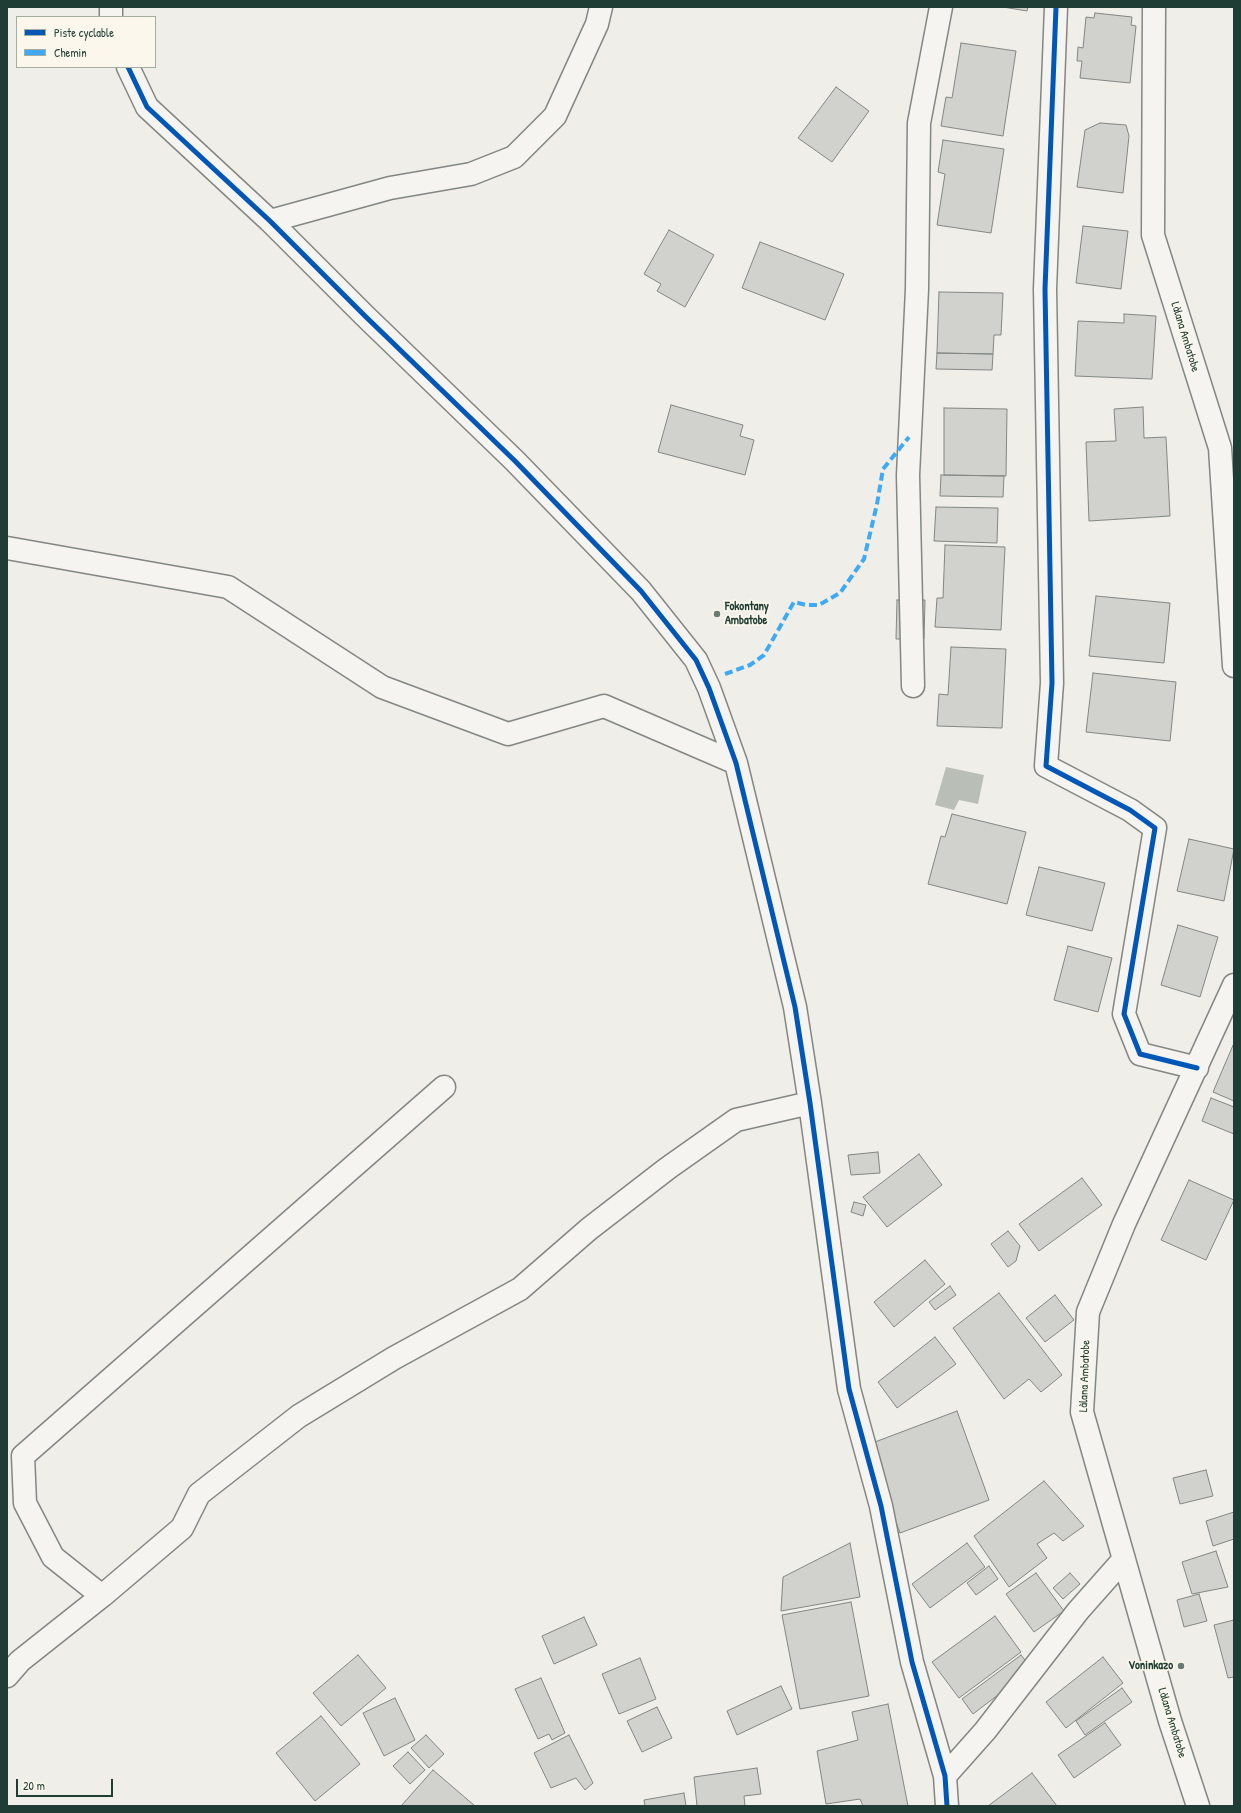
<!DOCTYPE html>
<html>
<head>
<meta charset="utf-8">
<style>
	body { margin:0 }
	#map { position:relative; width:1241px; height:1813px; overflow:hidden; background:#efeee8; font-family:"Patrick Hand",sans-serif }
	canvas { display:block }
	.frame { position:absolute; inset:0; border:8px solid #1f3d34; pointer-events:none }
	.legend { position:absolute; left:16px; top:16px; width:140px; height:52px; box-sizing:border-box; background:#fbf7ec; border:1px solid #a3ada2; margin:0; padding:5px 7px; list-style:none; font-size:12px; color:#1f3d34 }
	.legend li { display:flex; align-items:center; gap:8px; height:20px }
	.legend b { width:20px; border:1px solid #a3ada2 }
	.scale { position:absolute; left:16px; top:1779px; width:97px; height:18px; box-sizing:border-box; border:2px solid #1f3d34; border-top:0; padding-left:5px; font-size:12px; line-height:14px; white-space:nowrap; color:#1f3d34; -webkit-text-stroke:3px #fbf7ec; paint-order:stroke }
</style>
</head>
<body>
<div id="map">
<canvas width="1241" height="1813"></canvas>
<div class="frame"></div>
<ul class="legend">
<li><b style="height:5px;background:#0057b8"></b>Piste cyclable</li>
<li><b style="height:5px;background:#3fa9f5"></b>Chemin</li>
</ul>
<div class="scale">20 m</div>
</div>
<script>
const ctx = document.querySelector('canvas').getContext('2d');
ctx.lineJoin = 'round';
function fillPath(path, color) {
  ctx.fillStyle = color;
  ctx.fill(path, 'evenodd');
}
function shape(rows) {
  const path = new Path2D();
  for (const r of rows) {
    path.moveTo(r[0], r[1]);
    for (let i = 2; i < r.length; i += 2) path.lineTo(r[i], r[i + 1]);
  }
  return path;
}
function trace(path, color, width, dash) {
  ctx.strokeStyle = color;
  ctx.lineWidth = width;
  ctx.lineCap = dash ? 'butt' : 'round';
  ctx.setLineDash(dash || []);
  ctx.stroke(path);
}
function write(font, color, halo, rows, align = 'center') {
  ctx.font = font + ' "Patrick Hand",sans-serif';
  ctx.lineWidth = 3.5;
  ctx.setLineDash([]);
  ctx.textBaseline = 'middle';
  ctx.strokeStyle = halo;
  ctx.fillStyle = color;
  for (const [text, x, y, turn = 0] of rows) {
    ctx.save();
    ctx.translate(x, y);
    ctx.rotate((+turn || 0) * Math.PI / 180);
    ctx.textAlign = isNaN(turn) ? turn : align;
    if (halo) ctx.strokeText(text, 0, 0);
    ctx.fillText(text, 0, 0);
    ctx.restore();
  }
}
const water = shape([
	[946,767,984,775,978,804,959,800,954,810,935,805]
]);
const building = shape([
	[1003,7,1028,7,1027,11,1003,7],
	[1095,13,1132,17,1131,25,1136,26,1130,83,1080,78,1082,61,1077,61,1078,47,1083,48,1086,17,1094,18,1095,13],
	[961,43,1016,51,1003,136,941,126,946,97,952,98,961,43],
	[836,87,869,111,832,162,798,138,836,87],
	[1100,123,1126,125,1129,136,1123,193,1077,187,1085,130,1100,123],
	[943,140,1004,149,991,233,937,225,945,174,938,172,943,140],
	[1083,226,1128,231,1121,289,1076,283,1083,226],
	[669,230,714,255,685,307,657,291,661,284,644,274,669,230],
	[760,242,844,274,825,320,742,288,760,242],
	[939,292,1003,293,1001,335,994,335,993,354,937,353,939,292],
	[1124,314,1156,316,1152,379,1075,376,1078,321,1124,323,1124,314],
	[937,353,993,354,992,370,936,369,937,353],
	[671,405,743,425,740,436,754,440,745,475,658,452,671,405],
	[1143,407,1144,438,1166,437,1170,516,1089,521,1086,442,1116,441,1114,409,1143,407],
	[944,408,1007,409,1006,476,944,475,944,408],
	[941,475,1004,476,1003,497,940,496,941,475],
	[936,507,998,508,997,543,934,541,936,507],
	[945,545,1005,547,1001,630,935,627,937,598,943,598,945,545],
	[1096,596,1170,603,1164,663,1089,656,1096,596],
	[897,600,925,600,924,639,896,639,897,600],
	[951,647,1006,649,1002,728,937,726,939,694,948,695,951,647],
	[1093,673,1176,682,1170,741,1086,732,1093,673],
	[952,814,1026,832,1007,904,928,884,941,836,945,837,952,814],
	[1189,839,1234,849,1224,901,1177,891,1189,839],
	[1039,867,1105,883,1092,931,1026,915,1039,867],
	[1178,925,1218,937,1200,997,1161,985,1178,925],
	[1068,946,1112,958,1098,1012,1054,1000,1068,946],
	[1234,1043,1234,1101,1213,1092,1234,1043],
	[1211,1098,1234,1107,1234,1134,1202,1121,1211,1098],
	[878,1152,880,1173,851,1175,848,1155,878,1152],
	[919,1154,942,1185,887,1227,863,1197,919,1154],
	[1082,1178,1102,1205,1039,1251,1019,1224,1082,1178],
	[1189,1180,1234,1200,1206,1260,1161,1240,1189,1180],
	[854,1202,866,1205,863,1216,851,1212,854,1202],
	[1008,1231,1020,1246,1016,1261,1008,1267,991,1244,1008,1231],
	[925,1260,945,1284,894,1327,874,1302,925,1260],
	[950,1286,956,1295,935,1310,929,1302,950,1286],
	[999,1293,1062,1375,1041,1392,1029,1379,1004,1399,953,1328,999,1293],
	[1055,1295,1074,1320,1045,1342,1026,1318,1055,1295],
	[935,1337,956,1364,897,1408,878,1382,935,1337],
	[957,1411,989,1500,900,1533,867,1445,957,1411],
	[1206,1470,1213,1496,1180,1504,1173,1478,1206,1470],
	[1044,1481,1084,1526,1063,1541,1054,1533,1037,1544,1047,1558,1009,1587,974,1536,1044,1481],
	[1234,1512,1234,1539,1213,1546,1206,1521,1234,1512],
	[850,1543,860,1597,781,1611,783,1577,850,1543],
	[967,1543,985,1567,930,1608,912,1584,967,1543],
	[1216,1551,1228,1587,1192,1594,1182,1562,1216,1551],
	[989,1566,998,1579,976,1595,967,1583,989,1566],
	[1036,1573,1064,1611,1034,1632,1006,1594,1036,1573],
	[1070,1573,1080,1584,1063,1599,1053,1588,1070,1573],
	[1199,1594,1207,1621,1184,1627,1177,1600,1199,1594],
	[851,1602,869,1696,800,1709,782,1615,851,1602],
	[995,1616,1021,1652,959,1698,932,1662,995,1616],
	[584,1617,597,1645,554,1664,542,1636,584,1617],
	[1234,1620,1234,1677,1228,1678,1214,1625,1234,1620],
	[358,1655,386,1688,341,1726,313,1693,358,1655],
	[1021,1655,1032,1669,973,1714,962,1699,1021,1655],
	[1103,1657,1123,1683,1066,1728,1046,1702,1103,1657],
	[640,1658,656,1699,619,1714,602,1674,640,1658],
	[541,1678,565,1733,552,1740,549,1734,538,1739,515,1689,541,1678],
	[781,1686,792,1709,737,1735,727,1711,781,1686],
	[1122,1688,1132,1702,1085,1735,1076,1721,1122,1688],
	[395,1698,415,1740,384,1756,363,1713,395,1698],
	[888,1704,908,1806,863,1806,860,1799,826,1804,817,1751,858,1740,852,1712,888,1704],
	[657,1707,672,1738,642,1752,627,1721,657,1707],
	[321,1716,360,1764,315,1801,276,1753,321,1716],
	[1105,1723,1121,1745,1074,1778,1058,1755,1105,1723],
	[426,1735,444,1754,429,1768,411,1748,426,1735],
	[569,1735,593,1783,585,1790,576,1778,551,1788,534,1753,569,1735],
	[408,1752,425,1770,410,1784,393,1766,408,1752],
	[757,1768,761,1794,744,1796,745,1806,697,1806,694,1777,757,1768],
	[433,1770,475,1806,401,1806,433,1770],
	[1032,1773,1057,1806,988,1806,1032,1773],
	[684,1793,686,1806,645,1806,644,1800,684,1793]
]);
const minor = shape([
	[111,7,111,17],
	[1056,7,1045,289,1052,683,1046,766,1130,810,1155,828,1124,1014,1140,1054,1197,1068],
	[1154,7,1153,235,1220,448,1234,666],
	[128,67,147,107,270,221,365,316,515,461,641,591,696,660,709,688,736,763,795,1007,810,1103,849,1389,881,1506,912,1662,945,1776,947,1806],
	[270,221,390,188,471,174,514,157,555,116,597,24,601,7],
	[7,548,228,587,382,687,508,734,604,706,736,763],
	[913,686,908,475,917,289,919,123,941,7],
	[102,1596,53,1557,25,1503,23,1456,444,1087],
	[7,1676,20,1661,102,1596,182,1528,199,1494,299,1416,394,1358,520,1289,589,1229,668,1168,736,1120,810,1103],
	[945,1776,985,1731,1078,1611,1124,1559],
	[1198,1806,1170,1721,1082,1412,1088,1312,1124,1224,1234,985]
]);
const quiet = shape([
	[725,674,750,665,764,655,794,602,806,605,819,605,840,593,864,559,877,504,883,469,909,437]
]);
const cycleway = shape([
	[1056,7,1045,289,1052,683,1046,766,1130,810,1155,828,1124,1014,1140,1054,1197,1068],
	[128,67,147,107,270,221,365,316,515,461,641,591,696,660,709,688,736,763,795,1007,810,1103,849,1389,881,1506,912,1662,945,1776,947,1806]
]);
const markers = [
	[717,614,4,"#687b73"],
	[1181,1666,4,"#687b73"]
];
const streetNames = [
	["Làlana Ambatobe",1185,337,73],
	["Làlana Ambatobe",1085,1376,-88],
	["Làlana Ambatobe",1172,1723,73]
];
const poiNames = [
	["Fokontany",725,607],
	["Ambatobe",725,621],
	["Voninkazo",1173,1666,"right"]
];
fillPath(water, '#b9bfb6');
fillPath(building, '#d1d1cd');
trace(building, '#828783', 1);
trace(minor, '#828783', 25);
trace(minor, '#f5f4f0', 22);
trace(quiet, '#3fa9f5', 4, [8, 4]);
trace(cycleway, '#0057b8', 5);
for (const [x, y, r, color] of markers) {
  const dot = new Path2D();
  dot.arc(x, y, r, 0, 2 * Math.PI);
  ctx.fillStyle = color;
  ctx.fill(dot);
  trace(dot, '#fbf7ec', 1.5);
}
write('12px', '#1f3d34', '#fbf7ec', streetNames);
write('bold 12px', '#1f3d34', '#fbf7ec', poiNames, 'left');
</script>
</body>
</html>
